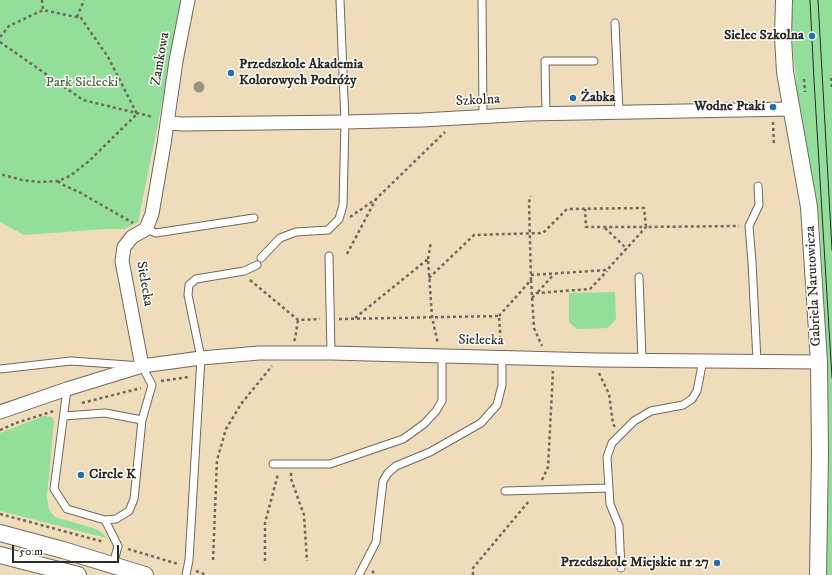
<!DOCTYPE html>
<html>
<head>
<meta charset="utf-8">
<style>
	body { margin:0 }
	#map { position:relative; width:832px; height:575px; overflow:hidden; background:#eedcba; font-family:"IM FELL DW Pica",serif }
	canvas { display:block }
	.scale { position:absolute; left:12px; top:545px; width:107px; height:18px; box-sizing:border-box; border:2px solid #2b2b2b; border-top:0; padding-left:5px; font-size:12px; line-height:14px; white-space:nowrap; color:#2b2b2b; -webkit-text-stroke:3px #fdfcf7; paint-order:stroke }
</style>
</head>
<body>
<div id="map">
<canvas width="832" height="575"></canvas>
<div class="scale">50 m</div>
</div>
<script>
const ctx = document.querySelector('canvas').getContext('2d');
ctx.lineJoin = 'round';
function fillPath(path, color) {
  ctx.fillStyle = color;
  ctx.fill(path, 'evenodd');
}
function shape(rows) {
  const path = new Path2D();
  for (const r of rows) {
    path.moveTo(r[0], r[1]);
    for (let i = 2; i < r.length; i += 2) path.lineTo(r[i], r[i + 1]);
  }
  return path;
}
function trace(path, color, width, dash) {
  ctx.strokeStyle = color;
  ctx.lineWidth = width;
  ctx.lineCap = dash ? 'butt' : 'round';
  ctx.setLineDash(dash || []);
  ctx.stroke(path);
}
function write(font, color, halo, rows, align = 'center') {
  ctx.font = font + ' "IM FELL DW Pica",serif';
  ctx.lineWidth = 3;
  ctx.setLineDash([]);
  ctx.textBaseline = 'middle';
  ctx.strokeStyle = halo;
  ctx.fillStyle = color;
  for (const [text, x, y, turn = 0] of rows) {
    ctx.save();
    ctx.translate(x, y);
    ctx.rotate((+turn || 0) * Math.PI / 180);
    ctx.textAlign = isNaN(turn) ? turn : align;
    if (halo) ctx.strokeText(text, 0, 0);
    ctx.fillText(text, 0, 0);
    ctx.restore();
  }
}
const green = shape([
	[0,0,183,0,138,222,124,229,106,229,24,235,0,222],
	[793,0,832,0,832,575,825,575,827,536,827,375,820,225,811,169,799,115,791,25],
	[615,292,616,319,608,328,577,329,569,322,569,293],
	[44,416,52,417,54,421,47,496,49,510,55,517,96,529,99,531,107,538,0,511,0,433]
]);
const path = shape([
	[42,0,43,10],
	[77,17,84,0],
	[0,37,9,26,43,10,81,18,108,57,137,114,89,161,70,176,58,181,40,182,22,180,0,174],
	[0,42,83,100,153,117],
	[831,78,832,89],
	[804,79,805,92],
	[773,122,774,146],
	[58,181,61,184,79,192,133,223],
	[350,217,376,199,445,132],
	[605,228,627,249],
	[347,254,376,199],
	[428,259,431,242],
	[531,275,607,270,646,227,586,227,585,209],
	[429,278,474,235,543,233,567,209,644,208,646,227,739,226],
	[250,280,298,320,320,319],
	[531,280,534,328,542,346],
	[538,292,554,274],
	[532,298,537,293,590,289,607,271],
	[499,316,531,280,529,202,531,196],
	[355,318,428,259,432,317,438,344],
	[339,319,499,316,501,345],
	[294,341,295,339,298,320],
	[599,373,609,394,613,424,615,427],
	[161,381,189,377],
	[82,403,141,388],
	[16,423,54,411],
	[0,430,16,423],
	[291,473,291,479,304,515,307,561],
	[542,480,548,467,553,371],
	[0,514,104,542],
	[128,549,178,564],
	[213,560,217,460,226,429,241,404,272,366],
	[265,561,265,523,278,474],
	[196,571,207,575],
	[372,571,376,575],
	[473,575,473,568,529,501]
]);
const service = shape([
	[482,0,483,116],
	[615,23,619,113],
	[546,114,545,61,594,61],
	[146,229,156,233,254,218],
	[329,256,331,353],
	[261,258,280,238,296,232,328,230,339,219,343,205,345,122,340,0],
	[639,277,642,360],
	[757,361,752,262,749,226,759,205,758,186],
	[0,369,71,361,142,366,152,385,142,420,134,499,129,511,116,519,105,520],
	[67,389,54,489,67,509,105,520,118,546,113,565],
	[64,416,105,413,142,420],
	[273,464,330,464,403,439,424,424,436,411,442,401,442,356],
	[505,491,609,488],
	[621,568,619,526,610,504,607,457,612,443,634,421,651,411,683,405,692,399,697,391,703,360],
	[186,575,189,560,201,358,188,295,189,285,196,279,244,271,257,265],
	[359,575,376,542,383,481,388,473,396,466,430,452,481,423,497,405,502,385,502,357]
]);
const minor = shape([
	[167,123,183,124,345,122,422,120,528,114,791,109],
	[142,366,122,261,124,247,132,237,146,229,152,214,164,144,176,61,188,0],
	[0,412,67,389,142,366,201,358,259,353,331,353,597,360,819,362]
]);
const tertiary = shape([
	[784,0,783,37,785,72,809,207,819,362,820,454,818,575],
	[0,533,63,550,145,575],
	[0,555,78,575]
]);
const tram = shape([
	[810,0,814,80,832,378],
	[818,0,832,250]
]);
const trees = [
	[199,87]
];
const markers = [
	[812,36,4,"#1f6fb2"],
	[231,73,4,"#1f6fb2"],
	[573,98,4,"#1f6fb2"],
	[773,107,4,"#1f6fb2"],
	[81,475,4,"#1f6fb2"],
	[717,563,4,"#1f6fb2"]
];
const poiNames = [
	["Sielec Szkolna",804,36],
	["Przedszkole Akademia",239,65,"left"],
	["Kolorowych Podróży",239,81,"left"],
	["Żabka",581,98,"left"],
	["Wodne Ptaki",765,107],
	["Circle K",89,475,"left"],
	["Przedszkole Miejskie nr 27",709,563]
];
const streetNames = [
	["Zamkowa",161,59,-80],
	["Szkolna",478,101,-3],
	["Sielecka",144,284,80],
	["Gabriela Narutowicza",814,286,-93],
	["Sielecka",481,341,1]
];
const parkNames = [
	["Park Sielecki",82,83]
];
fillPath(green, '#92de9a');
trace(service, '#6f695d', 9);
trace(minor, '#6f695d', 15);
trace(tertiary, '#6f695d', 18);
trace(path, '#6f695d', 2.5, [3, 3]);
trace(service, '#fff', 7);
trace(minor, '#fff', 13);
trace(tertiary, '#fff', 16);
trace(tram, '#2b2b2b', 1);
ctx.fillStyle = '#94987e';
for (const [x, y] of trees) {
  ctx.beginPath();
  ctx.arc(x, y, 5.5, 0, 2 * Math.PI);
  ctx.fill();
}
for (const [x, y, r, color] of markers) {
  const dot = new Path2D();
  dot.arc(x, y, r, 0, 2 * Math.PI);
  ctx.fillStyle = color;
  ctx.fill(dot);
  trace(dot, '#fdfcf7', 1.5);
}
write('bold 14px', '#2b2b2b', '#fdfcf7', poiNames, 'right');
write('14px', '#2b2b2b', '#fdfcf7', streetNames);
write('14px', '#4a614c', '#fdfcf7', parkNames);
</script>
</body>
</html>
